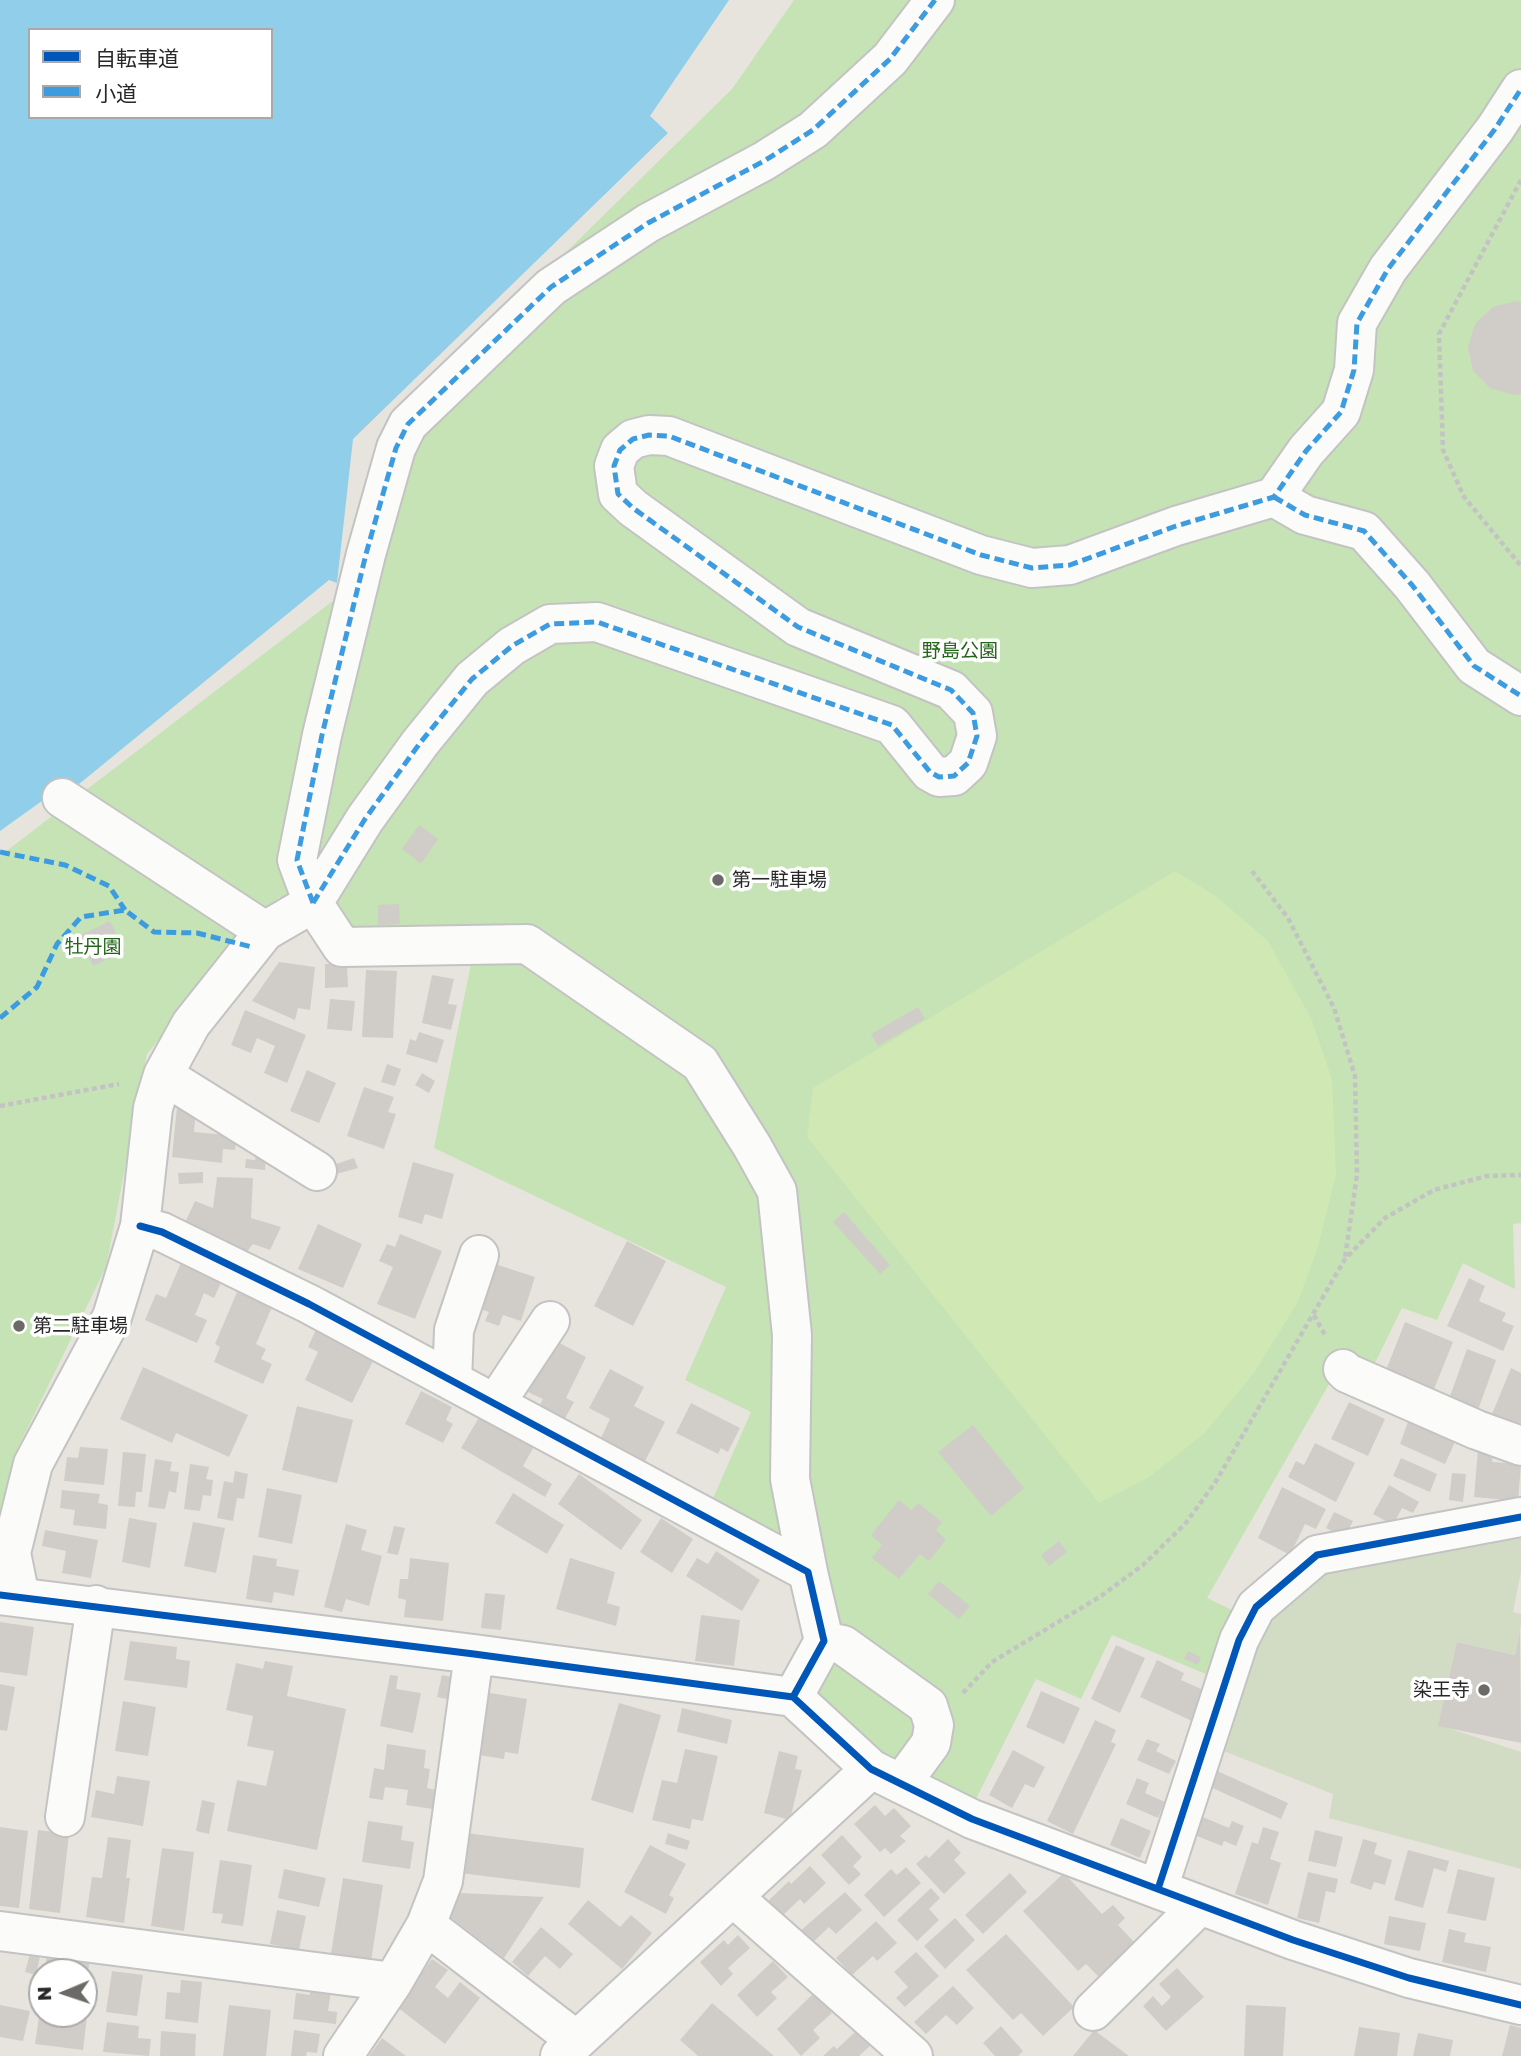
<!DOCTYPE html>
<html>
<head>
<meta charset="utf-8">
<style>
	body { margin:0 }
	#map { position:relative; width:1521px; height:2056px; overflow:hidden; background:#e7e4dd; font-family:"Golos Text","Noto Sans JP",sans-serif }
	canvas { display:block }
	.legend { position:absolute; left:28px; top:28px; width:245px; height:91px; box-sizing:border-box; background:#fff; border:2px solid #a9a9a9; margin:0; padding:9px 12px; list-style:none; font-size:21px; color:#282828 }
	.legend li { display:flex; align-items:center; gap:14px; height:35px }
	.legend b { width:35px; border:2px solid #a9a9a9 }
	.north { position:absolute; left:28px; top:1958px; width:70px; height:70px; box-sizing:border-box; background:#fff; border:2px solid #a9a9a9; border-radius:50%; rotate:268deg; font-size:19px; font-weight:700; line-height:28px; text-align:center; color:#282828 }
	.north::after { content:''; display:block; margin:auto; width:24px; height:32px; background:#6b6a67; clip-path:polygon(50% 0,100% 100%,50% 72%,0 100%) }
</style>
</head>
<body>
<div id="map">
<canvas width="1521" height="2056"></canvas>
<ul class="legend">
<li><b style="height:9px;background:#0057b8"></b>自転車道</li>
<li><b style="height:9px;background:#3d9ce0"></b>小道</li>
</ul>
<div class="north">N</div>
</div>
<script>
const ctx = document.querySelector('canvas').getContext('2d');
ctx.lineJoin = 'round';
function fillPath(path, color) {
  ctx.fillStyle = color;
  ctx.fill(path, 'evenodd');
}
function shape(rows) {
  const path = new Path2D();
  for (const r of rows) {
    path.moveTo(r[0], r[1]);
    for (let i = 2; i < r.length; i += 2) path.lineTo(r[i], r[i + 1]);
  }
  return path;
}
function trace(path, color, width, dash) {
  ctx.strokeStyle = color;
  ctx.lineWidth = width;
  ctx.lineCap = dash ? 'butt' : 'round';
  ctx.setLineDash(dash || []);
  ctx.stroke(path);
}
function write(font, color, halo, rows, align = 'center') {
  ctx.font = font + ' "Golos Text","Noto Sans JP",sans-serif';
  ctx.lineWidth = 7;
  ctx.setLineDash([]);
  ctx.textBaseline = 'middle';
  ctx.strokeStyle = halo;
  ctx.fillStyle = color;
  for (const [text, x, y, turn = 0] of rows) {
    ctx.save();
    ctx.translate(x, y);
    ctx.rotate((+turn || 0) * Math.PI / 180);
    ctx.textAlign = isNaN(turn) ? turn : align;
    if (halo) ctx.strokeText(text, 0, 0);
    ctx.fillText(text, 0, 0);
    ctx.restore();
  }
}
const green = shape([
	[794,0,1521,0,1521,1223,1513,1224,1515,1289,1463,1263,1437,1320,1402,1308,1369,1375,1336,1372,1207,1598,1234,1611,1213,1677,1112,1635,1081,1699,1036,1679,974,1803,880,1756,814,1690,814,1560,710,1505,751,1412,685,1380,726,1287,434,1148,477,934,351,937,279,897,147,1054,106,1267,13,1458,0,1519,0,856,338,597,377,438,732,89]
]);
const cemetery = shape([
	[1521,1530,1521,1572,1513,1612,1521,1614,1521,1624,1515,1655,1457,1642,1439,1725,1521,1752,1521,1869,1329,1818,1333,1794,1221,1750,1254,1629,1314,1571]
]);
const pitch = shape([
	[1175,871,1216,896,1268,941,1311,1018,1332,1079,1336,1175,1318,1247,1298,1302,1254,1373,1204,1434,1149,1477,1099,1503,807,1137,813,1088]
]);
const water = shape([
	[0,0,729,0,650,116,668,133,353,439,337,583,329,580,68,793,60,788,0,831],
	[30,30,271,30,271,117,30,117]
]);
const building = shape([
	[1516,301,1521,302,1521,394,1514,395,1490,388,1473,371,1468,347,1475,324,1493,307],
	[419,825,438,839,421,864,402,849],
	[399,904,400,924,378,925,378,905],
	[110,921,125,951,93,966,79,936],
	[279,962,315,967,310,1010,298,1008,295,1020,252,1001],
	[325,964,347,964,348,987,325,988],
	[366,970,397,971,393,1038,362,1037],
	[432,975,454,979,448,1004,457,1005,451,1030,422,1023],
	[330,999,355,1001,352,1031,327,1029],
	[918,1007,925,1019,878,1046,871,1034],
	[245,1010,306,1035,287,1083,264,1073,275,1046,257,1038,251,1053,231,1045],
	[419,1032,444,1040,437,1063,406,1054,410,1039,416,1041],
	[387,1064,401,1069,395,1086,381,1082],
	[307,1070,336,1083,319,1123,290,1111],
	[422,1073,435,1081,429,1093,415,1085],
	[364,1087,394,1097,388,1112,396,1114,384,1149,347,1136],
	[177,1107,196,1109,194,1132,237,1136,235,1150,223,1149,222,1163,172,1157],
	[256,1155,266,1156,265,1170,245,1168,246,1159,255,1160],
	[354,1158,358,1168,333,1175,330,1166],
	[413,1162,454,1174,442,1219,425,1214,422,1224,398,1217],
	[203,1172,203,1183,179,1184,178,1173],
	[217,1177,253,1178,251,1218,281,1227,270,1250,253,1244,246,1253,183,1227,195,1201,213,1208],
	[844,1212,890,1265,880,1274,833,1222],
	[318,1224,362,1244,343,1288,298,1269],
	[400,1234,442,1251,415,1319,377,1304,393,1267,379,1261,387,1244,395,1247],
	[627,1241,666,1261,633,1326,594,1306],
	[183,1258,224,1276,214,1298,204,1293,195,1315,207,1320,197,1343,145,1320,156,1294,166,1298],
	[492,1263,535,1277,521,1321,503,1315,499,1326,485,1321,489,1312,477,1308],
	[1469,1278,1485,1286,1479,1301,1506,1313,1502,1321,1514,1326,1503,1351,1447,1326],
	[237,1292,272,1307,256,1344,266,1349,261,1359,272,1364,263,1384,214,1362,220,1347,215,1344],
	[1405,1322,1453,1342,1434,1389,1386,1370],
	[317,1327,352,1345,350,1350,373,1361,352,1403,305,1380,318,1352,308,1347],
	[554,1340,586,1357,566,1398,574,1402,563,1422,537,1410,543,1399,528,1392],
	[1467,1349,1496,1360,1478,1410,1449,1399],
	[143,1367,248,1415,229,1457,176,1433,172,1443,120,1419],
	[1511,1368,1521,1373,1521,1431,1490,1419],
	[610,1369,644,1387,634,1406,665,1422,643,1465,599,1442,610,1419,589,1408],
	[421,1391,452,1407,446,1420,453,1424,443,1443,405,1424],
	[1349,1402,1385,1419,1368,1456,1331,1439],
	[691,1403,740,1428,728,1452,721,1448,718,1454,676,1433],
	[297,1406,353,1420,337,1483,282,1470],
	[481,1414,535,1445,523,1466,552,1484,545,1497,461,1448],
	[1408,1422,1455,1442,1445,1464,1400,1444],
	[973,1425,1024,1488,991,1516,938,1452],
	[1315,1443,1355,1463,1336,1502,1288,1477,1296,1461,1304,1465],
	[80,1447,108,1449,104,1485,64,1481,67,1457,78,1458],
	[1478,1449,1493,1451,1492,1462,1521,1464,1518,1501,1474,1497],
	[123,1452,146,1454,142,1492,136,1492,135,1507,118,1506],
	[1401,1458,1437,1474,1430,1492,1393,1476],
	[155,1459,172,1462,170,1471,179,1472,176,1493,169,1491,165,1509,148,1507],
	[190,1464,209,1467,206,1479,213,1480,211,1496,203,1495,200,1511,184,1509],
	[235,1471,248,1474,244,1499,237,1498,233,1521,217,1518,224,1481,233,1483],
	[1452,1473,1466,1474,1463,1502,1449,1500],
	[579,1474,642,1520,621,1550,558,1504],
	[1389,1485,1419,1502,1413,1513,1402,1508,1393,1525,1373,1514],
	[1282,1487,1326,1509,1316,1529,1305,1524,1290,1555,1258,1538],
	[267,1488,302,1495,292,1544,258,1537],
	[62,1490,100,1494,98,1503,108,1505,106,1529,73,1525,75,1510,60,1508],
	[513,1493,564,1525,547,1554,495,1523],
	[899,1500,911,1510,918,1503,942,1522,936,1530,946,1540,929,1561,920,1554,899,1579,872,1558,882,1545,871,1535],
	[1334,1512,1353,1521,1345,1537,1326,1528],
	[129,1518,157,1523,150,1568,122,1562],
	[661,1518,693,1539,672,1573,640,1552],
	[193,1522,225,1528,216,1573,184,1566],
	[346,1524,367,1530,361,1550,382,1556,369,1606,346,1599,342,1612,324,1607],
	[394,1526,405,1528,398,1555,387,1553],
	[45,1530,98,1540,91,1578,62,1573,66,1551,42,1546],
	[1059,1541,1067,1552,1049,1566,1041,1555],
	[716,1551,760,1580,742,1611,686,1576,697,1558,708,1564],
	[253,1555,277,1559,276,1566,299,1570,294,1596,274,1592,272,1603,246,1599],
	[410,1558,449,1563,443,1621,404,1617,406,1600,398,1598,400,1579,408,1579],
	[570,1558,615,1572,607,1603,620,1607,616,1626,556,1609],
	[939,1581,970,1606,959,1619,928,1594],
	[485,1593,505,1595,501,1630,481,1628],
	[701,1615,740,1620,734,1666,695,1661],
	[0,1622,34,1627,27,1676,0,1672],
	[1520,1630,1521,1743,1438,1726,1457,1642,1515,1655],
	[130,1641,177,1647,176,1659,190,1661,187,1688,124,1680],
	[1116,1645,1145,1658,1120,1713,1091,1699],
	[1188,1651,1201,1657,1198,1665,1184,1659],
	[1157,1660,1184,1673,1181,1680,1208,1692,1194,1722,1140,1697],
	[265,1661,293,1666,287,1696,346,1709,317,1850,227,1831,237,1780,266,1786,274,1751,247,1746,253,1716,226,1710,236,1663,263,1669],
	[390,1675,398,1676,396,1689,421,1693,413,1733,380,1726],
	[442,1675,461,1679,457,1701,437,1697],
	[0,1684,15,1687,7,1731,0,1730],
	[1041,1691,1080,1708,1064,1744,1026,1727],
	[484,1692,527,1699,518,1754,505,1752,504,1759,473,1754],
	[123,1701,156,1707,148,1756,115,1751],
	[619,1703,661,1715,633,1813,591,1800],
	[682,1708,732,1720,727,1744,677,1732],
	[1095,1720,1116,1730,1111,1742,1116,1744,1073,1834,1047,1821],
	[1147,1739,1160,1744,1156,1751,1176,1761,1169,1774,1137,1760],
	[387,1744,426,1750,424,1768,430,1769,427,1788,435,1790,433,1809,406,1805,408,1790,385,1787,383,1800,369,1798,374,1768,384,1770],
	[685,1749,718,1756,703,1821,692,1819,690,1829,652,1820,662,1780,677,1783],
	[1013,1750,1045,1767,1034,1788,1025,1784,1012,1808,989,1795],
	[779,1751,798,1756,795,1769,802,1770,790,1820,764,1813],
	[1215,1770,1288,1803,1281,1819,1208,1786],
	[117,1776,150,1781,143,1826,91,1817,96,1790,114,1794],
	[1137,1778,1149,1783,1145,1793,1165,1802,1158,1818,1126,1804],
	[202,1800,215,1803,209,1834,196,1831],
	[875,1805,885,1816,894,1808,911,1826,900,1836,906,1841,891,1854,885,1848,880,1852,854,1824],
	[1200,1816,1229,1828,1232,1821,1244,1826,1236,1846,1224,1841,1222,1846,1192,1834],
	[1121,1818,1151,1831,1140,1858,1110,1845],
	[368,1821,403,1826,401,1840,414,1842,410,1869,362,1862],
	[0,1827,28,1831,19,1908,0,1906],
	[1263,1827,1279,1832,1270,1859,1281,1863,1268,1905,1235,1894,1252,1842,1258,1844],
	[38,1830,69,1834,60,1913,29,1909],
	[1315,1830,1343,1837,1336,1867,1308,1861],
	[466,1833,584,1848,580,1888,460,1873],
	[668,1833,690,1841,687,1850,665,1844],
	[842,1835,862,1857,853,1866,861,1874,849,1885,821,1855],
	[108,1837,131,1840,126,1878,130,1878,124,1923,86,1917,92,1877,102,1878],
	[948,1839,961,1853,954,1860,966,1873,944,1894,916,1864,926,1855,929,1858],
	[1363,1839,1377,1843,1374,1854,1392,1860,1385,1885,1374,1882,1371,1890,1350,1883],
	[650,1845,686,1864,669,1895,674,1898,666,1914,624,1892],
	[162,1848,194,1852,184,1931,151,1926],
	[1408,1850,1449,1861,1446,1872,1434,1868,1423,1908,1394,1900],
	[220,1860,252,1865,243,1926,221,1923,223,1914,212,1913],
	[810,1866,826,1883,804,1904,800,1899,782,1916,768,1901,789,1881,791,1884],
	[906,1867,921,1883,884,1917,864,1895,891,1869,897,1875],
	[284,1869,326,1878,319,1907,278,1898],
	[1458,1869,1495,1878,1486,1921,1447,1913],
	[1308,1872,1338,1879,1335,1893,1326,1891,1319,1923,1297,1918],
	[1010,1873,1027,1892,983,1934,965,1915],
	[1064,1873,1102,1914,1113,1905,1125,1918,1118,1925,1135,1943,1099,1977,1086,1964,1078,1971,1023,1911],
	[343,1878,383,1885,371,1961,331,1954],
	[931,1888,940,1898,929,1909,939,1920,917,1941,897,1920],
	[845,1892,862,1910,836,1934,829,1927,811,1944,799,1932],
	[460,1893,544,1897,504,1958,449,1916],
	[588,1900,620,1927,631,1915,652,1933,622,1969,568,1924],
	[277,1910,306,1916,299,1950,270,1944],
	[1389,1916,1426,1923,1420,1951,1384,1944],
	[955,1918,975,1940,945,1969,924,1946],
	[876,1921,897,1943,877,1961,873,1956,852,1975,836,1958],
	[541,1927,573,1954,560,1969,545,1956,528,1976,512,1962],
	[1449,1929,1466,1933,1464,1942,1491,1947,1486,1972,1442,1962],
	[1006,1934,1074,2007,1043,2036,1021,2013,1013,2020,966,1970],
	[738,1935,750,1948,728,1968,733,1974,721,1986,700,1962,724,1940,728,1945],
	[31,1950,41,1952,36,1975,25,1972],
	[48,1951,90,1959,85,1989,84,1972,44,1972],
	[916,1952,939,1976,905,2007,896,1998,908,1987,894,1972],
	[432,1959,448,1970,435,1987,448,1998,460,1982,480,1998,445,2044,397,2007],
	[773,1961,788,1977,771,1992,777,1998,757,2017,737,1995],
	[1177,1968,1204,1997,1166,2031,1143,2006,1153,1996,1162,2006,1171,1997,1159,1984],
	[112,1971,143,1975,137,2016,106,2012],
	[181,1980,202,1982,198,2023,165,2019,167,1992,180,1993],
	[953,1986,974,2008,957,2025,946,2015,926,2034,914,2022],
	[310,1990,331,1992,328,2011,337,2012,336,2024,293,2019,296,1993,310,1995],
	[814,1993,832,2013,813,2030,820,2038,801,2056,777,2029],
	[712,2003,774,2056,698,2056,680,2040],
	[0,2005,30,2011,23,2041,0,2037],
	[229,2005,271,2010,266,2056,223,2056],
	[1246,2005,1286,2007,1283,2056,1244,2056],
	[40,2010,42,2011,42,2014,87,2017,83,2050,35,2044],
	[107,2022,139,2026,138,2038,151,2039,149,2056,103,2052],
	[1510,2025,1521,2028,1521,2056,1502,2056],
	[1001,2026,1023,2051,1018,2056,995,2056,983,2043],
	[1359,2027,1400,2033,1397,2056,1354,2056],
	[294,2030,320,2034,317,2053,307,2052,306,2056,291,2056],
	[1094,2030,1129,2056,1073,2056],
	[161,2031,196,2034,195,2056,160,2056],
	[856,2031,870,2046,859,2056,823,2056,834,2046,837,2049],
	[1418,2033,1453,2040,1450,2056,1413,2056],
	[382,2038,406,2056,369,2056]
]);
const path = shape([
	[1521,180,1439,334,1443,450,1464,497,1521,566],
	[1252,871,1288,918,1334,1008,1355,1076,1357,1175,1345,1258],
	[0,1106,119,1084],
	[1314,1315,1326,1337],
	[963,1693,992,1662,1101,1596,1143,1565,1185,1524,1215,1483,1345,1259,1385,1218,1434,1190,1487,1176,1521,1175]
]);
const minor = shape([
	[1274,497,1305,515,1364,531,1412,585,1474,666,1521,696],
	[62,798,265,931],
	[163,1075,317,1171],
	[140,1226,162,1232,309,1304,808,1572,824,1641,793,1697],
	[1343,1369,1347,1373,1477,1430,1521,1446],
	[452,1381,454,1330,479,1255],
	[495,1404,550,1321],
	[808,1572,790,1479,792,1335,777,1191,752,1146,700,1063,527,944,342,947,313,903,297,860,322,735,366,554,396,448,408,424,551,287,648,223,764,161,813,130,890,59,935,0],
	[0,1595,474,1654,793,1697,871,1769,972,1819,1293,1940,1409,1978,1521,2005],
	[20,1597,11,1553,33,1464,112,1317,140,1226,153,1108,163,1075,191,1024,265,931,313,903,365,819,420,743,472,679,512,646,550,624,597,622,892,725,930,772,939,777,954,776,968,763,977,736,973,713,951,690,798,627,633,508,618,494,614,466,620,450,633,439,649,435,669,436,981,555,1032,568,1070,565,1176,526,1274,497,1306,451,1341,412,1354,370,1357,323,1388,269,1495,129,1521,89],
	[824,1641,843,1645,928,1706,934,1725,931,1743,901,1784],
	[65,1817,96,1605],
	[1158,1889,1239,1640,1256,1607,1317,1555,1521,1517],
	[733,1897,913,2056],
	[426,1925,576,2040],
	[0,1931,393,1982],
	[1093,2011,1199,1906],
	[343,2056,393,1982,426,1925,443,1881,474,1654],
	[560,2056,871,1769]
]);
const quiet = shape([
	[1274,497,1305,515,1364,531,1412,585,1474,666,1521,696],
	[0,852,65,865,109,886,125,910],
	[313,903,365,819,420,743,472,679,512,646,550,624,597,622,892,725,930,772,939,777,954,776,968,763,977,736,973,713,951,690,798,627,633,508,618,494,614,466,620,450,633,439,649,435,669,436,981,555,1032,568,1070,565,1176,526,1274,497,1306,451,1341,412,1354,370,1357,323,1388,269,1495,129,1521,89],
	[313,903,297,860,322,735,366,554,396,448,408,424,551,287,648,223,764,161,813,130,890,59,935,0],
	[0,1018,37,987,57,944,81,917,125,910,154,932,197,933,252,947]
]);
const cycleway = shape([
	[140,1226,162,1232,309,1304,808,1572,824,1641,793,1697],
	[0,1595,474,1654,793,1697,871,1769,972,1819,1293,1940,1409,1978,1521,2005],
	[1158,1889,1239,1640,1256,1607,1317,1555,1521,1517]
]);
const markers = [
	[718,880,7,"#6b6a67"],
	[19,1326,7,"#6b6a67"],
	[1484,1690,7,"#6b6a67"]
];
const parkNames = [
	["野島公園",960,651],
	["牡丹園",93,947]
];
const poiNames = [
	["第一駐車場",732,880],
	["第二駐車場",33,1326],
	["染王寺",1470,1690,"right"]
];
fillPath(green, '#c5e3b5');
fillPath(cemetery, '#d2dcc4');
fillPath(pitch, '#d0e8b3');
fillPath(water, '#90ceea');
fillPath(building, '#d0cdc8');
trace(minor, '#c4c3c3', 42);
trace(path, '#c4c3c3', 4.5, [5, 3.5]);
trace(minor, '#fbfbfa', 38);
trace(quiet, '#3d9ce0', 5, [10, 5]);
trace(cycleway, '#0057b8', 7);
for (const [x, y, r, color] of markers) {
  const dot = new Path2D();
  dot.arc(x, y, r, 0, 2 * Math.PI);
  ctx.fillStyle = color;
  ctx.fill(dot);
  trace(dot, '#fff', 2.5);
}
write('19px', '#236518', '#fff', parkNames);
write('19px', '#282828', '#fff', poiNames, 'left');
</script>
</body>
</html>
